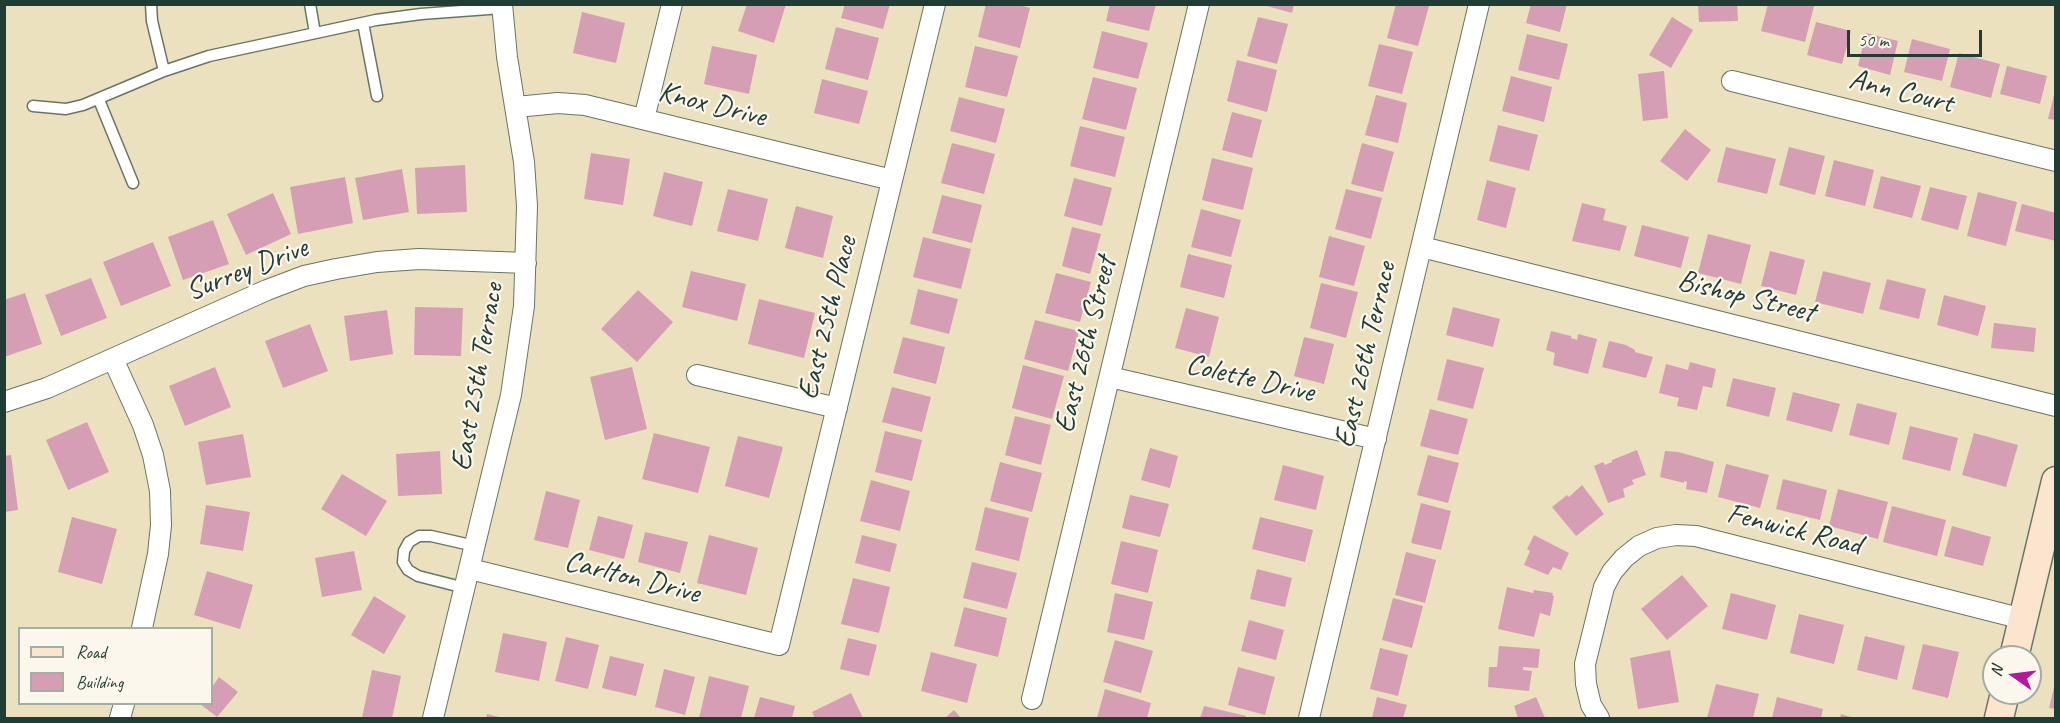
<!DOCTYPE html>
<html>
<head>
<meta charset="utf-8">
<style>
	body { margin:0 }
	#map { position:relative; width:2060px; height:723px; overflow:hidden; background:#ebe1bf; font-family:Caveat,sans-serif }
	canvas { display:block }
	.frame { position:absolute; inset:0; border:6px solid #1f3d34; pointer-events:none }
	.legend { position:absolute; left:18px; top:627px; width:195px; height:78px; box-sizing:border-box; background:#fbf7ec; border:2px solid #a3ada2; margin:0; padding:8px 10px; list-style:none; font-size:18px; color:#1f3d34 }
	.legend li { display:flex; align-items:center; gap:12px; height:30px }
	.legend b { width:30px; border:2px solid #a3ada2 }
	.north { position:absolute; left:1982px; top:645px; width:60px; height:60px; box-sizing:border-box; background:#fbf7ec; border:2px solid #a3ada2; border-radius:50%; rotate:284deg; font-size:16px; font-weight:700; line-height:24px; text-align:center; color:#1f3d34 }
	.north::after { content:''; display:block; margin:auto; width:21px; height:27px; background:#b5179e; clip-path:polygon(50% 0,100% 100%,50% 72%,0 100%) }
	.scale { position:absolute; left:1847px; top:30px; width:135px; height:27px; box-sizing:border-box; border:3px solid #1f3d34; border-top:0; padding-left:8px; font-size:18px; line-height:21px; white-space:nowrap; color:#1f3d34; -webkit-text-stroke:4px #fbf7ec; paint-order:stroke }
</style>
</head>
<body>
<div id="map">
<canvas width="2060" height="723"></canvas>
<div class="frame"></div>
<ul class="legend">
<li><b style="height:8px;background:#fce5cf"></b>Road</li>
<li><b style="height:16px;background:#d69eb4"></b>Building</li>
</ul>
<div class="north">N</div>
<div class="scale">50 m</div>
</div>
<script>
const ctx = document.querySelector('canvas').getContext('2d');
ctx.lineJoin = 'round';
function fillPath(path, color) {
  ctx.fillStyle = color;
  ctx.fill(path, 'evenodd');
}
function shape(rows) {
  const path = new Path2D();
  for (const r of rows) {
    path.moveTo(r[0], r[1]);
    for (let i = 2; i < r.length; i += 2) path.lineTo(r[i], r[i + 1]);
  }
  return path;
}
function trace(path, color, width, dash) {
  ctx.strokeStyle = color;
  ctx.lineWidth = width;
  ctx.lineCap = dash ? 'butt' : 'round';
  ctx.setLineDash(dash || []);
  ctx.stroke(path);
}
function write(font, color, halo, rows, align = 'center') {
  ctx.font = font + ' Caveat,sans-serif';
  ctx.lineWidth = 4.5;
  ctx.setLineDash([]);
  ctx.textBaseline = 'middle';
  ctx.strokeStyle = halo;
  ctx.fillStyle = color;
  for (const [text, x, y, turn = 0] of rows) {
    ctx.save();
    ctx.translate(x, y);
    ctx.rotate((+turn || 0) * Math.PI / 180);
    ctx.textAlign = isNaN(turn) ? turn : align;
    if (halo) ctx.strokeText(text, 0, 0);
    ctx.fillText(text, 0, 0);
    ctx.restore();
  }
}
const building = shape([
	[747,4,786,4,774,43,738,31],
	[845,4,890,4,883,29,841,18],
	[986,4,1016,4,1030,8,1020,48,978,37],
	[1110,4,1156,4,1149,31,1106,21],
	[1260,4,1294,4,1292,13],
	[1396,4,1429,6,1418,46,1387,38],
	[1531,4,1567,4,1560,32,1526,23],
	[1698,4,1737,4,1738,21,1699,22],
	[1768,4,1814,6,1805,42,1761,31],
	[582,12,625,23,616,63,573,53],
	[1258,17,1288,24,1277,64,1247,56],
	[1672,17,1693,30,1671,68,1649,55],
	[1816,22,1851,31,1842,64,1807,55],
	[836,27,879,38,868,80,825,69],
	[1102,31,1148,43,1138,79,1093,68],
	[1866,33,1898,41,1890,75,1858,66],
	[1527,34,1568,44,1559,80,1518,70],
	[1912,39,1950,49,1942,81,1904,72],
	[1379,44,1413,52,1402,94,1368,86],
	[712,46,757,55,749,94,704,84],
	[975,46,1018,56,1007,97,965,87],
	[1959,53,2000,64,1991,98,1950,87],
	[1237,60,1277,70,1267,112,1227,101],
	[2007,66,2047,76,2040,104,2000,94],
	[1664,71,1668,118,1643,121,1638,74],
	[1511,76,1552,87,1544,122,1502,111],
	[1093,77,1137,88,1126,130,1082,119],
	[822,79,868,91,859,124,814,113],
	[2055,91,2056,91,2056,120,2048,119],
	[1376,95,1407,103,1398,143,1365,135],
	[959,97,1005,109,996,143,950,131],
	[1232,112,1262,120,1252,158,1222,150],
	[1498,125,1538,135,1529,171,1489,161],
	[1080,126,1125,137,1115,177,1070,166],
	[1685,129,1711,150,1687,181,1660,161],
	[952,143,995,154,984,194,941,183],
	[1362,143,1394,152,1383,192,1351,184],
	[1726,147,1776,159,1767,194,1717,182],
	[1789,147,1825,156,1815,195,1779,185],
	[591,153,630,159,623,205,584,199],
	[1212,158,1253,168,1243,210,1202,200],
	[1834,160,1874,170,1865,206,1825,196],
	[465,165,467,212,417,214,415,168],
	[402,169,409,212,363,220,355,178],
	[664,172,703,182,692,226,653,216],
	[1881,176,1921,186,1912,218,1873,208],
	[345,177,353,223,298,234,290,187],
	[1074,178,1112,188,1102,226,1064,216],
	[1487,180,1516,188,1506,228,1477,220],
	[1930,187,1967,196,1958,230,1921,220],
	[728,189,768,199,758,241,717,231],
	[1346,189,1382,198,1371,239,1335,229],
	[1978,192,2017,202,2006,246,1967,236],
	[273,193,291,234,246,255,227,214],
	[942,195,982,205,972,243,932,233],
	[1582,203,1606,209,1603,220,1627,226,1620,251,1572,241],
	[2022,204,2056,213,2056,241,2015,231],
	[796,206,833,216,823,258,785,248],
	[1201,209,1241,220,1231,257,1191,247],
	[213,220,229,264,183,280,168,237],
	[1642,225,1689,237,1681,268,1634,256],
	[1072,227,1101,234,1090,274,1062,266],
	[1708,234,1751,245,1741,284,1698,273],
	[1329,236,1365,246,1354,286,1319,277],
	[923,237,971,249,961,289,913,277],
	[153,242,171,286,121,306,103,262],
	[1770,251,1805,260,1796,295,1761,286],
	[1188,254,1232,265,1224,298,1180,287],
	[691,271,746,284,737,321,682,307],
	[1823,271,1871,283,1863,314,1815,302],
	[1056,273,1091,282,1080,322,1045,313],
	[91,278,107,318,61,336,45,295],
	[1887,279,1926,289,1919,319,1879,309],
	[1321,283,1358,292,1346,338,1310,328],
	[918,289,958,299,949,334,910,324],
	[638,290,673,322,637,362,601,329],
	[25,293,42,344,4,357,4,300],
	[1944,295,1986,306,1978,336,1937,325],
	[759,299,815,313,804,358,748,344],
	[415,307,463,308,461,356,414,355],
	[1453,307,1500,319,1493,347,1446,335],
	[1186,308,1219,317,1209,357,1175,348],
	[387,310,393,354,350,361,344,316],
	[1035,320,1079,331,1068,371,1024,359],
	[1994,323,2036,328,2034,352,1991,348],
	[310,324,328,371,283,388,265,341],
	[1551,331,1571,336,1571,338,1577,340,1578,334,1597,339,1588,374,1553,365,1555,353,1546,350],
	[903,337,945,347,936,384,893,373],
	[1304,337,1334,344,1324,384,1294,376],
	[1609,341,1626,345,1635,350,1635,352,1653,357,1646,378,1602,367],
	[1447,359,1484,368,1473,409,1437,400],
	[1690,362,1716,369,1712,388,1703,386,1697,410,1677,406,1679,398,1659,393,1666,364,1688,370],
	[1023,365,1064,376,1052,419,1012,408],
	[215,367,231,407,185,426,169,386],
	[632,367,647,429,605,440,590,377],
	[1733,378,1776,388,1769,417,1726,406],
	[892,387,931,397,922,432,882,422],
	[1793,392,1840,404,1832,432,1786,420],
	[1857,403,1897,413,1889,445,1849,435],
	[1430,409,1468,419,1458,455,1420,446],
	[1015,416,1051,425,1041,465,1005,455],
	[87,422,109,472,68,490,46,440],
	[1910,426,1958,438,1950,471,1902,459],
	[885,431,922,440,912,481,875,472],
	[654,433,710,447,698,493,642,479],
	[1974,433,2018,445,2006,487,1962,475],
	[243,434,251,477,206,485,198,442],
	[738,436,783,447,769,498,725,486],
	[1150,448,1178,456,1170,488,1141,480],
	[1637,450,1646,475,1632,480,1634,484,1623,489,1625,497,1608,503,1594,466,1603,462,1605,465,1612,462,1612,460],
	[440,451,442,494,398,496,396,454],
	[1665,451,1678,452,1714,462,1707,493,1686,489,1687,482,1684,481,1684,483,1660,477],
	[11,455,18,510,4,512,4,456],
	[1428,455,1459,463,1448,503,1417,495],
	[1000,462,1042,473,1032,512,990,501],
	[1726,464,1769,475,1760,508,1718,497],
	[1283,465,1324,476,1316,510,1274,500],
	[342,474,387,501,366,536,321,509],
	[1783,479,1827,490,1820,520,1776,509],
	[871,480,910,491,900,531,860,521],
	[1582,485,1604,514,1576,536,1552,507,1567,495,1569,497],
	[1838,489,1888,502,1878,539,1829,526],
	[546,491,580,500,568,548,534,540],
	[1130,495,1169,504,1160,537,1122,528],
	[1421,503,1451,511,1441,550,1411,543],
	[206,505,250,512,243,551,200,544],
	[1892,506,1946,520,1937,556,1883,542],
	[985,507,1029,518,1019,561,975,550],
	[598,516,633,525,624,559,589,550],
	[72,517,117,529,102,584,58,572],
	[1260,517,1313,530,1305,562,1252,549],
	[1952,526,1991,537,1983,566,1944,556],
	[645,532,688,542,680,573,638,562],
	[709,535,758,548,746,595,697,583],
	[862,535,897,544,890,572,855,563],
	[1534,535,1569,553,1561,570,1553,567,1548,575,1524,565,1530,551,1527,549],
	[1121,541,1158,550,1148,593,1111,584],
	[354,551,362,590,322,597,315,558],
	[1406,552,1436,560,1425,603,1395,595],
	[972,562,1017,573,1007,609,963,598],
	[1257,569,1292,578,1285,607,1250,599],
	[207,571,253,585,240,629,194,615],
	[1682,575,1708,606,1667,640,1641,609],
	[853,578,890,587,879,633,841,624],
	[1507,587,1533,593,1534,590,1553,593,1552,595,1554,596,1550,616,1540,613,1534,637,1498,629],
	[1115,593,1153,602,1144,640,1107,632],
	[1731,593,1776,605,1767,640,1722,629],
	[374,596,406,616,384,654,351,635],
	[1393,598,1423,606,1412,648,1382,640],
	[964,607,1007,618,998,657,954,646],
	[1799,614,1844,625,1834,664,1790,653],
	[1249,620,1284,630,1276,660,1241,651],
	[503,633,547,642,539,681,495,672],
	[1865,636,1905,646,1897,680,1857,670],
	[566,637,599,645,588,689,555,681],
	[848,638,877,645,869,676,840,669],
	[1115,640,1153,651,1141,693,1103,682],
	[1923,644,1959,652,1948,698,1912,689],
	[1499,646,1540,649,1538,668,1523,667,1523,670,1532,671,1529,691,1488,687,1489,667,1497,667],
	[1380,648,1408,655,1398,696,1370,689],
	[1670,650,1679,702,1638,709,1630,658],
	[931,652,977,664,967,703,921,691],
	[610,656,644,664,636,696,602,688],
	[1238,667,1275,677,1265,715,1228,705],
	[664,669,695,677,685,715,655,707],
	[372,670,401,676,392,718,362,718],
	[709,676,749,686,741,718,699,718],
	[219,677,238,692,217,717,200,704,212,704,212,687],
	[2055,683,2056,683,2056,709,2049,708],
	[1716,684,1759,694,1753,718,1707,718],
	[1105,689,1151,703,1147,718,1097,718],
	[851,693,863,718,815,718,812,712],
	[760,697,795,706,792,718,754,718],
	[1377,697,1407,705,1403,718,1372,718],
	[1536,697,1545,718,1518,718,1514,706],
	[1777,697,1823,709,1821,718,1772,718],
	[1204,706,1246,716,1246,718,1200,718],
	[954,710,961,718,945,718],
	[487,714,503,718,486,718],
	[1841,714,1854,718,1840,718]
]);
const lane = shape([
	[151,4,152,21,164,71],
	[310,4,315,33],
	[363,23,377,96],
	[99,100,133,183],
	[33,106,66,109,83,105,164,71,209,56,376,20,421,14,502,8],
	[465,588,418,576,408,570,403,562,404,551,409,542,419,536,431,536,475,546]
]);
const street = shape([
	[1732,81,2056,161],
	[516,107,558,103,585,105,892,180],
	[644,119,672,4],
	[1422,247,2056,406],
	[113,359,143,425,153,455,160,491,161,525,158,554,142,628],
	[697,375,837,408],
	[1110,377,1376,439],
	[4,402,47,388,267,290,304,276,336,269,377,262,419,259,526,263],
	[470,569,779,645,935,4],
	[1032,699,1199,4],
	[120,718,124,704],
	[433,718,511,395,524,306,527,206,524,162,507,57,502,4],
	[1309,718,1479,4],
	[1599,718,1591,705,1586,684,1585,664,1604,587,1612,572,1624,558,1639,546,1657,538,1676,535,1696,536,2023,619]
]);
const secondary = shape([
	[2014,657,2056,481],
	[1999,718,2005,693]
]);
const streetNames = [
	["Ann Court",1901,92,14],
	["Knox Drive",712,105,14],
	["Surrey Drive",247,270,-21],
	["Bishop Street",1746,297,14],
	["East 25th Place",828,318,-76],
	["East 26th Street",1086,345,-76],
	["East 26th Terrace",1366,355,-77],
	["East 25th Terrace",478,377,-80],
	["Colette Drive",1250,379,13],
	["Fenwick Road",1794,530,14],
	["Carlton Drive",632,578,14]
];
fillPath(building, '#d69eb4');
trace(lane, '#667665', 13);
trace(street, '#667665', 22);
trace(secondary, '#667665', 31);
trace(lane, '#fff', 10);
trace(street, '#fff', 20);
trace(secondary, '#fce5cf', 28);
write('30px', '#1f3d34', '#fbf7ec', streetNames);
</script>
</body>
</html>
